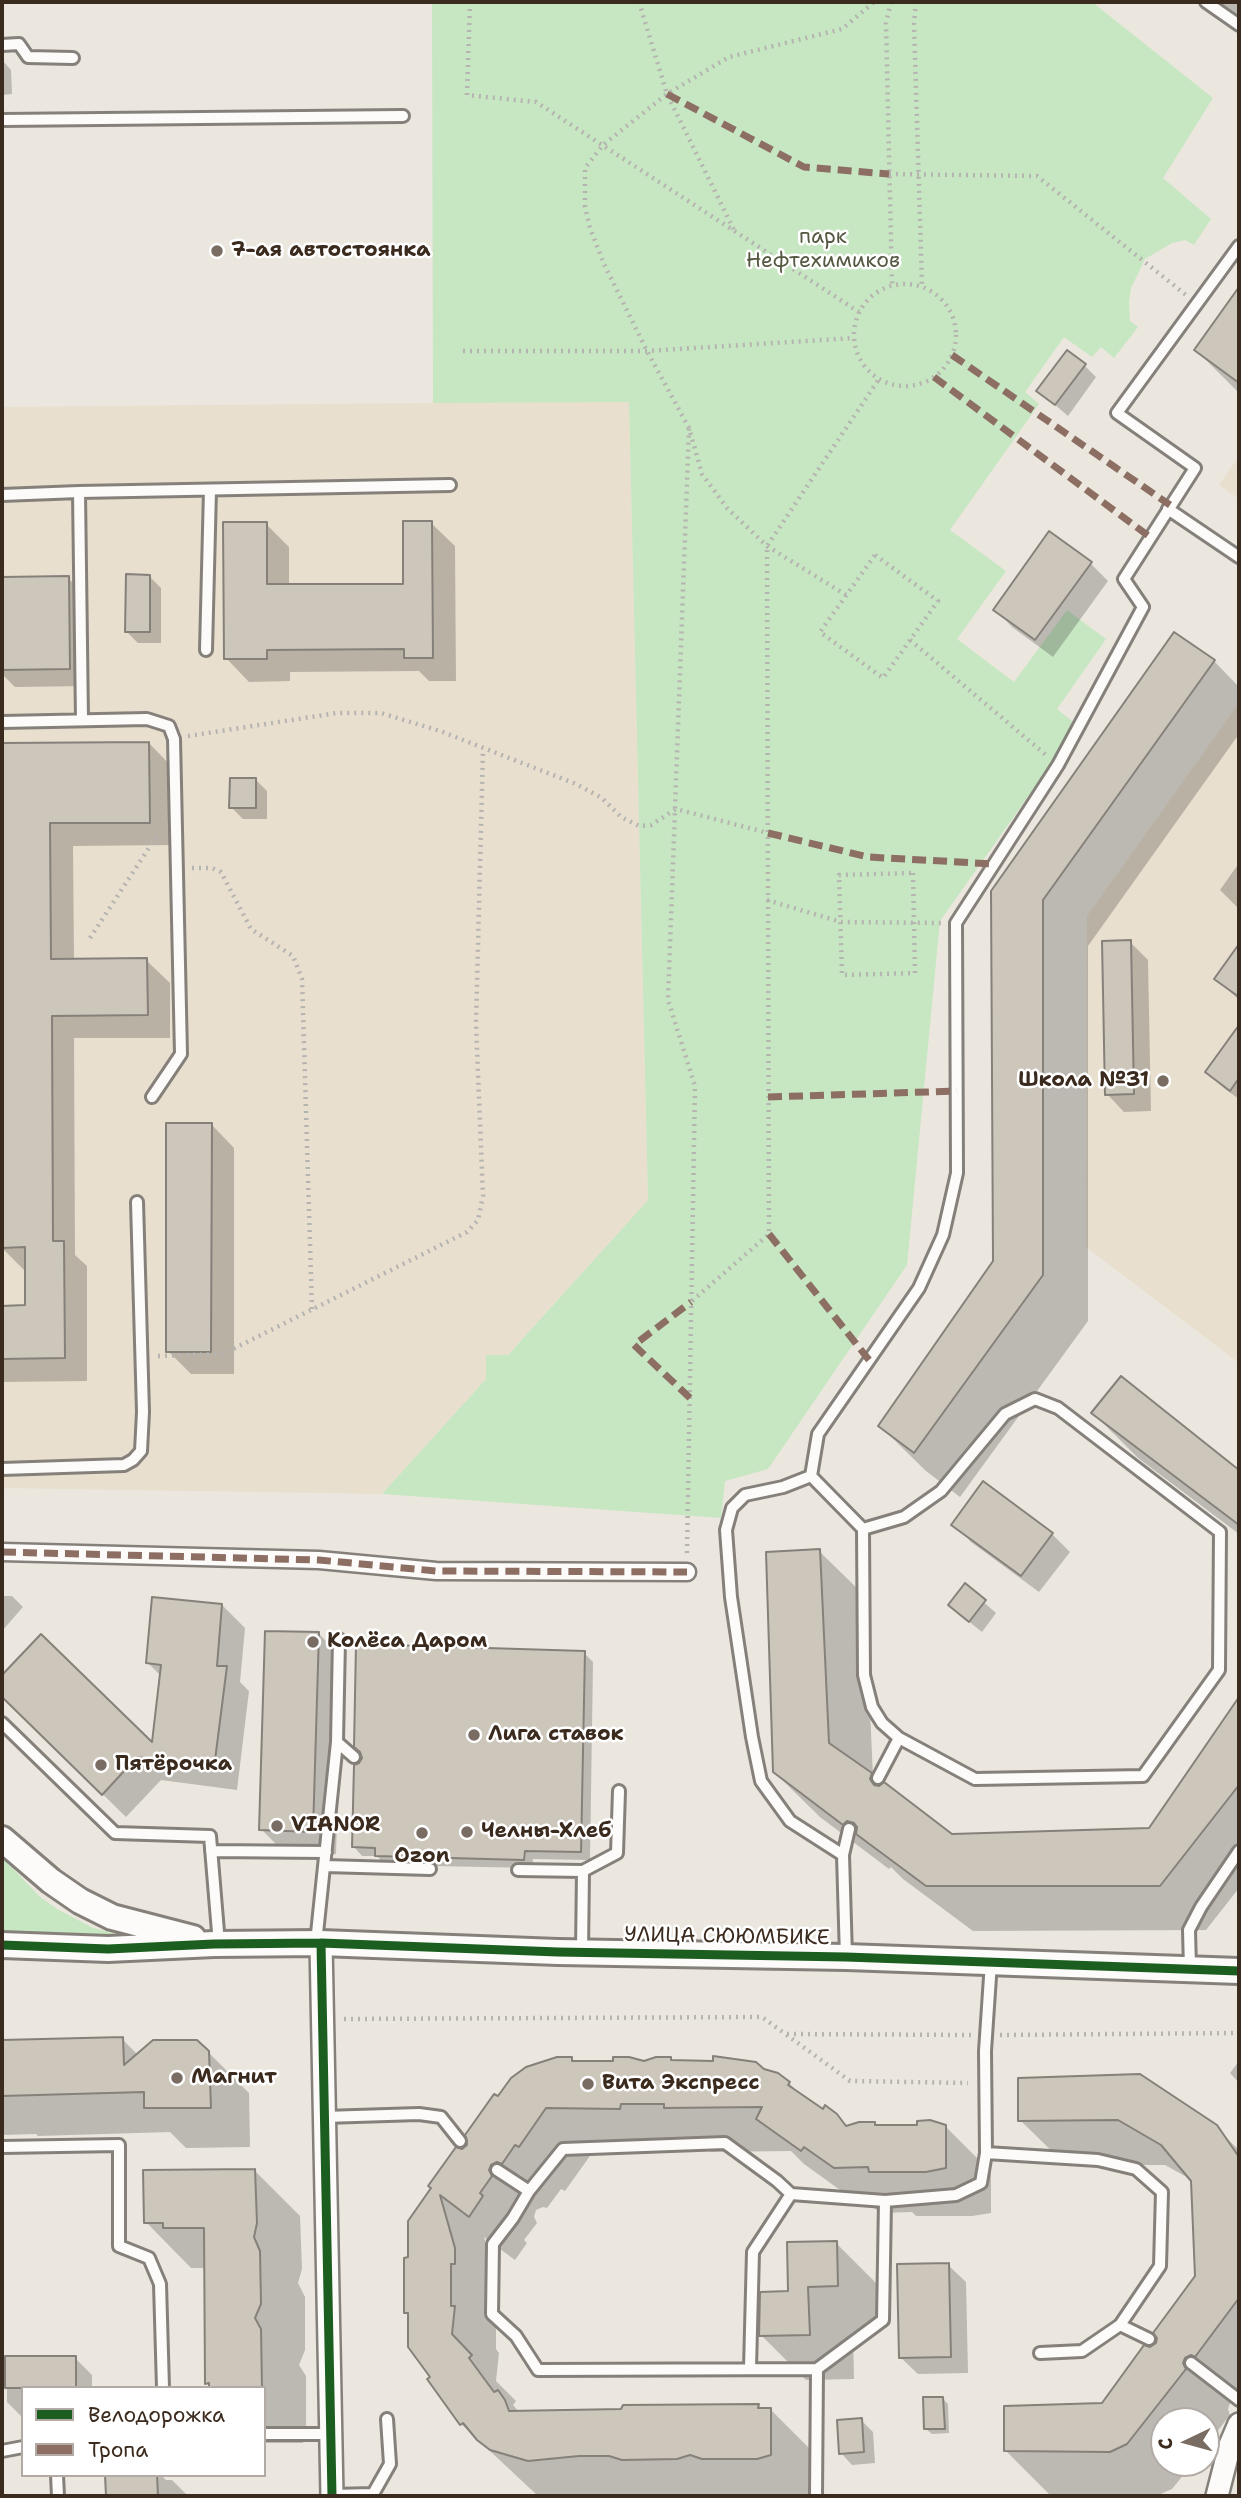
<!DOCTYPE html>
<html>
<head>
<meta charset="utf-8">
<style>
	body { margin:0 }
	#map { position:relative; width:1241px; height:2498px; overflow:hidden; background:#ebe7df; font-family:"Shantell Sans",sans-serif }
	canvas { display:block }
	.frame { position:absolute; inset:0; border:4px solid #3b2a1e; pointer-events:none }
	.legend { position:absolute; left:21px; top:2386px; width:245px; height:91px; box-sizing:border-box; background:#fff; border:2px solid #b1aaa5; margin:0; padding:9px 12px; list-style:none; font-size:21px; color:#3b2a1e }
	.legend li { display:flex; align-items:center; gap:14px; height:35px }
	.legend b { width:35px; border:2px solid #b1aaa5 }
	.north { position:absolute; left:1150px; top:2407px; width:70px; height:70px; box-sizing:border-box; background:#fff; border:2px solid #b1aaa5; border-radius:50%; rotate:265deg; font-size:19px; font-weight:700; line-height:28px; text-align:center; color:#3b2a1e }
	.north::after { content:''; display:block; margin:auto; width:24px; height:32px; background:#796c62; clip-path:polygon(50% 0,100% 100%,50% 72%,0 100%) }
</style>
</head>
<body>
<div id="map">
<canvas width="1241" height="2498"></canvas>
<div class="frame"></div>
<ul class="legend">
<li><b style="height:9px;background:#1b5e20"></b>Велодорожка</li>
<li><b style="height:9px;background:#8d6e63"></b>Тропа</li>
</ul>
<div class="north">С</div>
</div>
<script>
const ctx = document.querySelector('canvas').getContext('2d');
ctx.lineJoin = 'round';
function fillPath(path, color) {
  ctx.fillStyle = color;
  ctx.fill(path, 'evenodd');
}
function shape(rows) {
  const path = new Path2D();
  for (const r of rows) {
    if (r.length === 3) {
      path.moveTo(r[0] + r[2], r[1]);
      path.arc(r[0], r[1], r[2], 0, 2 * Math.PI);
      continue;
    }
    path.moveTo(r[0], r[1]);
    for (let i = 2; i < r.length; i += 2) path.lineTo(r[i], r[i + 1]);
  }
  return path;
}
function trace(path, color, width, dash) {
  ctx.strokeStyle = color;
  ctx.lineWidth = width;
  ctx.lineCap = dash ? 'butt' : 'round';
  ctx.setLineDash(dash || []);
  ctx.stroke(path);
}
function write(font, color, halo, rows, align = 'center') {
  ctx.font = font + ' "Shantell Sans",sans-serif';
  ctx.lineWidth = 5;
  ctx.setLineDash([]);
  ctx.textBaseline = 'middle';
  ctx.strokeStyle = halo;
  ctx.fillStyle = color;
  for (const [text, x, y, turn = 0] of rows) {
    ctx.save();
    ctx.translate(x, y);
    ctx.rotate((+turn || 0) * Math.PI / 180);
    ctx.textAlign = isNaN(turn) ? turn : align;
    if (halo) ctx.strokeText(text, 0, 0);
    ctx.fillText(text, 0, 0);
    ctx.restore();
  }
}
const built = shape([
	[629,401,648,1200,382,1494,2,1488,2,407],
	[1239,456,1239,499,1219,485],
	[1239,703,1239,1363,1086,1247,1087,916]
]);
const green = shape([
	[432,2,1092,2,1213,98,1163,178,1211,219,1194,245,1185,240,1172,243,1145,259,1131,288,1129,302,1130,321,1138,327,1114,358,1101,347,1092,357,1064,337,1025,392,1039,404,950,530,1006,571,957,639,1014,682,1067,610,1106,639,1057,709,1078,726,940,921,907,1265,768,1469,725,1481,721,1518,382,1494,486,1379,486,1355,508,1355,648,1200,629,402,433,403],
	[2,1857,39,1896,57,1909,93,1928,126,1936,2,1932,4,1881]
]);
const shadow = shape([
	[1217,2,1239,2,1239,19],
	[2,60,11,70,12,94,2,95],
	[1239,290,1239,393,1196,350],
	[1084,365,1096,377,1068,416,1039,391],
	[431,523,455,546,456,681,429,681,419,671,290,672,290,681,249,682,226,658,266,524,289,547,289,586,405,586],
	[1091,564,1108,581,1053,657,1012,627,995,609],
	[149,576,161,588,161,643,138,643,127,632],
	[68,578,86,596,87,686,15,687,2,674,2,579],
	[1214,661,1239,687,1239,734,1088,946,1088,1321,960,1497,926,1471,880,1426,994,1262,993,892],
	[149,743,172,767,172,845,73,846,74,960,146,960,170,983,170,1038,74,1038,75,1255,87,1266,87,1381,2,1382,2,1307,27,1307,27,1270,24,1270,2,1248,2,744],
	[255,779,267,791,267,819,243,819,231,807],
	[1239,863,1239,909,1220,890],
	[1130,942,1148,960,1151,1111,1124,1112,1107,1094],
	[1239,947,1239,1000,1216,978],
	[1239,1028,1239,1099,1225,1089,1208,1072],
	[211,1124,234,1148,234,1374,191,1374,168,1351],
	[1121,1379,1239,1472,1239,1534,1138,1458,1093,1413],
	[984,1484,1052,1534,1070,1552,1039,1592,971,1542,954,1524],
	[819,1551,865,1596,873,1777,882,1786,952,1835,1150,1830,1239,1700,1239,1888,1206,1930,973,1931,903,1879,891,1867,889,1869,820,1817,774,1772],
	[965,1586,996,1613,982,1632,962,1616],
	[2,1596,12,1596,23,1607,2,1631],
	[222,1605,245,1628,240,1682,249,1691,237,1790,161,1780,126,1817,2,1695,2,1677,41,1637,154,1746,162,1677,148,1663],
	[319,1634,342,1657,336,1854,284,1852,261,1829],
	[584,1653,593,1662,590,1860,533,1859,532,1868,385,1865,377,1856,362,1856,354,1847,361,1764,364,1758,361,1751],
	[122,2039,138,2055,208,2052,249,2093,250,2147,186,2148,170,2132,38,2136,36,2134,2,2135,2,2042],
	[670,2058,674,2062,764,2071,789,2083,803,2097,847,2127,874,2124,878,2127,945,2126,991,2172,991,2213,972,2216,916,2216,912,2212,881,2213,850,2191,847,2195,804,2164,791,2151,711,2152,707,2148,666,2148,665,2153,592,2153,565,2191,561,2189,547,2208,543,2207,536,2210,534,2217,537,2223,524,2240,527,2243,515,2260,484,2237,499,2295,500,2309,496,2309,496,2349,499,2353,496,2381,516,2401,513,2405,519,2412,758,2406,762,2410,771,2410,816,2455,816,2496,537,2495,461,2424,432,2378,410,2316,406,2312,410,2221,462,2150,469,2145,498,2098,571,2059,575,2063,644,2063],
	[1239,2061,1239,2083,1230,2073],
	[1020,2080,1215,2127,1239,2150,1239,2400,1230,2403,1228,2409,1230,2415,1206,2446,1206,2421,1164,2421,1164,2463,1193,2463,1172,2489,1156,2496,1051,2496,1006,2451,1102,2405,1151,2349,1157,2344,1197,2277,1192,2180,1165,2165,1066,2165,1020,2120],
	[255,2171,300,2216,302,2269,298,2283,305,2297,305,2350,299,2365,306,2376,306,2430,303,2443,264,2443,264,2400,266,2400,264,2388,211,2388,207,2383,206,2268,191,2268,146,2222],
	[836,2243,881,2288,882,2331,853,2332,854,2379,806,2380,761,2335,790,2293],
	[948,2265,966,2282,968,2373,918,2374,900,2357],
	[7,2358,75,2358,92,2375,92,2388,23,2388,23,2418,7,2402],
	[942,2398,948,2404,949,2433,932,2434,926,2429],
	[861,2420,873,2432,875,2463,852,2465,841,2453],
	[106,2475,161,2475,166,2480,172,2480,188,2496,107,2496]
]);
const building = shape([
	[1239,287,1239,383,1194,350,1239,287],
	[1067,350,1086,364,1055,405,1036,391,1067,350],
	[403,521,432,521,433,658,404,658,404,649,267,650,267,659,224,659,223,522,267,522,267,584,403,584,403,521],
	[1049,531,1092,562,1035,640,993,610,1049,531],
	[126,574,150,575,150,632,125,632,126,574],
	[69,576,70,669,2,670,2,577,69,576],
	[1174,632,1215,660,1043,900,1043,1275,914,1453,878,1426,993,1261,991,891,1174,632],
	[149,742,150,823,50,823,51,959,147,958,148,1015,52,1016,53,1241,64,1241,65,1358,2,1359,2,1306,25,1305,25,1247,2,1248,2,743,149,742],
	[230,778,256,778,256,808,229,808,230,778],
	[1131,940,1134,1094,1105,1095,1102,941,1131,940],
	[1239,944,1239,997,1214,979,1239,944],
	[1239,1025,1239,1078,1230,1091,1205,1072,1239,1025],
	[166,1123,212,1123,211,1352,166,1352,166,1123],
	[1121,1376,1239,1470,1239,1525,1091,1413,1121,1376],
	[983,1481,1053,1533,1021,1576,951,1525,983,1481],
	[820,1549,829,1743,872,1773,870,1779,874,1785,879,1786,884,1782,952,1834,1149,1828,1239,1697,1239,1785,1160,1886,926,1886,856,1834,857,1827,854,1823,847,1821,843,1825,773,1772,766,1552,820,1549],
	[965,1583,986,1600,969,1622,948,1605,965,1583],
	[152,1597,222,1604,217,1666,227,1666,214,1768,137,1757,102,1795,2,1697,2,1675,41,1634,152,1742,161,1665,146,1663,152,1597],
	[265,1631,319,1632,313,1832,259,1830,265,1631],
	[356,1644,585,1651,581,1852,525,1851,524,1860,375,1856,375,1848,352,1847,354,1765,359,1763,362,1758,360,1752,354,1747,356,1644],
	[123,2037,124,2065,153,2040,197,2040,209,2051,211,2108,144,2108,144,2092,2,2096,2,2040,123,2037],
	[713,2056,756,2062,764,2069,778,2073,790,2082,788,2085,823,2109,825,2105,837,2114,846,2126,859,2122,875,2122,875,2125,917,2125,917,2121,930,2120,946,2125,946,2168,926,2172,869,2172,868,2167,834,2168,804,2147,801,2151,756,2119,762,2107,664,2108,664,2104,621,2104,620,2109,546,2108,519,2147,515,2145,502,2164,497,2162,491,2165,489,2170,492,2176,480,2193,483,2196,469,2217,440,2195,455,2248,455,2264,451,2264,451,2306,455,2306,452,2334,472,2355,469,2358,494,2392,498,2390,505,2400,509,2411,621,2409,623,2405,759,2404,758,2408,771,2408,771,2455,757,2459,702,2459,690,2455,677,2459,622,2460,609,2456,579,2456,528,2461,490,2450,477,2440,463,2423,460,2425,427,2379,430,2377,408,2347,408,2313,404,2313,404,2258,408,2257,408,2221,431,2188,428,2186,456,2147,462,2149,467,2145,465,2135,494,2094,498,2096,511,2078,526,2067,557,2057,572,2057,572,2061,613,2061,613,2057,629,2057,644,2061,656,2057,671,2057,671,2060,713,2061,713,2056],
	[1140,2074,1217,2125,1239,2157,1239,2298,1195,2357,1191,2355,1185,2358,1183,2363,1186,2369,1127,2444,1110,2452,1004,2451,1004,2406,1102,2403,1144,2345,1150,2347,1156,2343,1157,2338,1153,2333,1195,2276,1191,2181,1161,2145,1118,2120,1018,2121,1018,2078,1140,2074],
	[255,2169,257,2223,254,2237,260,2251,261,2304,255,2318,261,2329,262,2388,209,2388,209,2383,205,2384,204,2228,163,2228,163,2223,144,2223,143,2170,255,2169],
	[837,2241,838,2286,808,2287,810,2335,759,2336,760,2292,788,2291,787,2242,837,2241],
	[949,2263,951,2357,899,2358,897,2264,949,2263],
	[5,2356,76,2356,76,2388,5,2388,5,2356],
	[923,2397,943,2397,945,2429,924,2429,923,2397],
	[862,2418,864,2452,839,2454,837,2420,862,2418],
	[105,2475,157,2475,158,2496,106,2496,105,2475]
]);
const path = shape([
	[470,2,467,95,536,102,859,312],
	[639,2,667,94,734,230],
	[891,2,886,23,892,284],
	[916,2,914,23,922,286],
	[889,174,1037,176,1186,295],
	[905,335,51],
	[463,351,647,351,853,338],
	[875,555,938,601,883,678,820,632,875,555],
	[846,595,767,546,727,508,702,474,689,428,647,351,604,264,590,228,585,207,585,168,603,145,667,94,729,57,842,29,874,2],
	[910,640,1046,755],
	[188,736,337,713,381,713,440,731,576,784,602,798,621,817,639,826,651,825,676,809,768,833],
	[192,868,212,868,221,872,251,929,293,956,302,979,312,1309],
	[913,873,915,973,842,975,839,875,913,873],
	[767,900,841,922,942,923],
	[90,938,158,834],
	[692,1301,769,1234,767,546,879,379],
	[158,1356,223,1354,467,1232,478,1220,483,1196,476,1024,483,749],
	[687,1553,695,1086,668,1000,689,428],
	[344,2019,762,2017,850,2081,968,2083],
	[787,2034,971,2035],
	[1000,2035,1239,2033]
]);
const service = shape([
	[1206,2,1239,25],
	[2,45,19,44,28,57,73,58],
	[2,120,403,116],
	[79,492,450,485],
	[2,495,79,492,82,720],
	[1168,509,1239,557],
	[206,650,210,490],
	[2,722,147,719,169,726,174,739,181,1054,152,1097],
	[2,1469,124,1465,133,1460,141,1451,143,1412,137,1202],
	[811,1476,863,1529,864,1675,872,1707,882,1723,899,1738,878,1778],
	[863,1529,904,1517,941,1491,1005,1414,1035,1399,1058,1408,1220,1532,1219,1670,1143,1776,975,1779,899,1738],
	[2,1723,115,1833,210,1836,219,1944],
	[337,1742,354,1757],
	[211,1851,326,1852],
	[843,1855,790,1821,761,1781,752,1737,731,1597,726,1530,732,1508,745,1495,783,1487,811,1476,818,1434,919,1288,943,1235,957,1173,956,923,1058,765,1143,607,1124,579,1195,468,1117,413,1239,246],
	[325,1866,430,1869],
	[518,1870,583,1871,582,1952],
	[583,1871,617,1853,619,1791],
	[316,1943,337,1742,339,1639],
	[846,1957,843,1855,849,1829],
	[1190,1968,1189,1930,1201,1907,1239,1851],
	[324,2117,419,2114,441,2117,460,2141],
	[2,2147,119,2145,119,2246,149,2258,160,2284,163,2388],
	[986,2153,1098,2160,1136,2169,1162,2192,1160,2266,1120,2325,1082,2351,1040,2353],
	[497,2170,529,2191],
	[791,2194,885,2201,956,2195,981,2183,986,2153,985,2051,991,1962],
	[1120,2325,1149,2339],
	[1191,2363,1239,2400],
	[750,2368,753,2252,791,2194,777,2181,725,2143,563,2149,529,2191,513,2218,493,2244,492,2314,516,2336,538,2370,817,2369,816,2496],
	[817,2369,883,2320,885,2201],
	[264,2434,331,2434],
	[2,2451,23,2447],
	[57,2475,58,2496],
	[332,2495,373,2494,390,2464,387,2419]
]);
const pedestrian = shape([
	[2,1552,319,1560,436,1571,687,1572]
]);
const minor = shape([
	[321,1943,332,2496],
	[1217,2496,1230,2445,1239,2424]
]);
const tertiary = shape([
	[2,1839,51,1881,80,1901,112,1917,193,1938],
	[2,1945,108,1949,214,1944,321,1943,558,1952,846,1957,1239,1971]
]);
const quiet = shape([
	[667,94,804,167,889,174],
	[952,355,1170,505],
	[934,377,1150,537],
	[768,833,868,857,995,864],
	[768,1097,957,1091],
	[769,1234,869,1360],
	[690,1398,634,1345,691,1302],
	[2,1552,319,1560,436,1571,687,1572]
]);
const cycleway = shape([
	[321,1943,332,2496],
	[2,1945,108,1949,214,1944,321,1943,558,1952,846,1957,1239,1971]
]);
const markers = [
	[217,251,7,"#796c62"],
	[1163,1081,7,"#796c62"],
	[313,1642,7,"#796c62"],
	[474,1735,7,"#796c62"],
	[101,1765,7,"#796c62"],
	[277,1826,7,"#796c62"],
	[467,1832,7,"#796c62"],
	[422,1833,7,"#796c62"],
	[177,2078,7,"#796c62"],
	[588,2084,7,"#796c62"]
];
const parkNames = [
	["парк",823,238],
	["Нефтехимиков",823,262]
];
const poiNames = [
	["7-ая автостоянка",231,251],
	["Школа №31",1149,1081,"right"],
	["Колёса Даром",327,1642],
	["Лига ставок",488,1735],
	["Пятёрочка",115,1765],
	["VIANOR",291,1826],
	["Челны-Хлеб",481,1832],
	["Ozon",422,1857,"center"],
	["Магнит",191,2078],
	["Вита Экспресс",602,2084]
];
const streetNames = [
	["УЛИЦА СЮЮМБИКЕ",727,1937,1]
];
fillPath(built, '#e8dfce');
fillPath(green, '#c7e6c2');
fillPath(shadow, '#0003');
fillPath(building, '#cdc6ba');
trace(building, '#85807a', 2);
trace(service, '#85807a', 16);
trace(pedestrian, '#85807a', 21);
trace(minor, '#85807a', 26);
trace(tertiary, '#85807a', 30);
trace(path, '#b6b4b1', 4.5, [2, 5]);
trace(service, '#fcfbfa', 10);
trace(pedestrian, '#fcfbfa', 16);
trace(minor, '#fcfbfa', 21);
trace(tertiary, '#fcfbfa', 24);
trace(quiet, '#8d6e63', 7, [14, 7]);
trace(cycleway, '#1b5e20', 9);
for (const [x, y, r, color] of markers) {
  const dot = new Path2D();
  dot.arc(x, y, r, 0, 2 * Math.PI);
  ctx.fillStyle = color;
  ctx.fill(dot);
  trace(dot, '#fff', 2.5);
}
write('21px', '#565941', '#fff', parkNames);
write('bold 21px', '#3b2a1e', '#fff', poiNames, 'left');
write('21px', '#3b2a1e', '#fff', streetNames);
</script>
</body>
</html>
